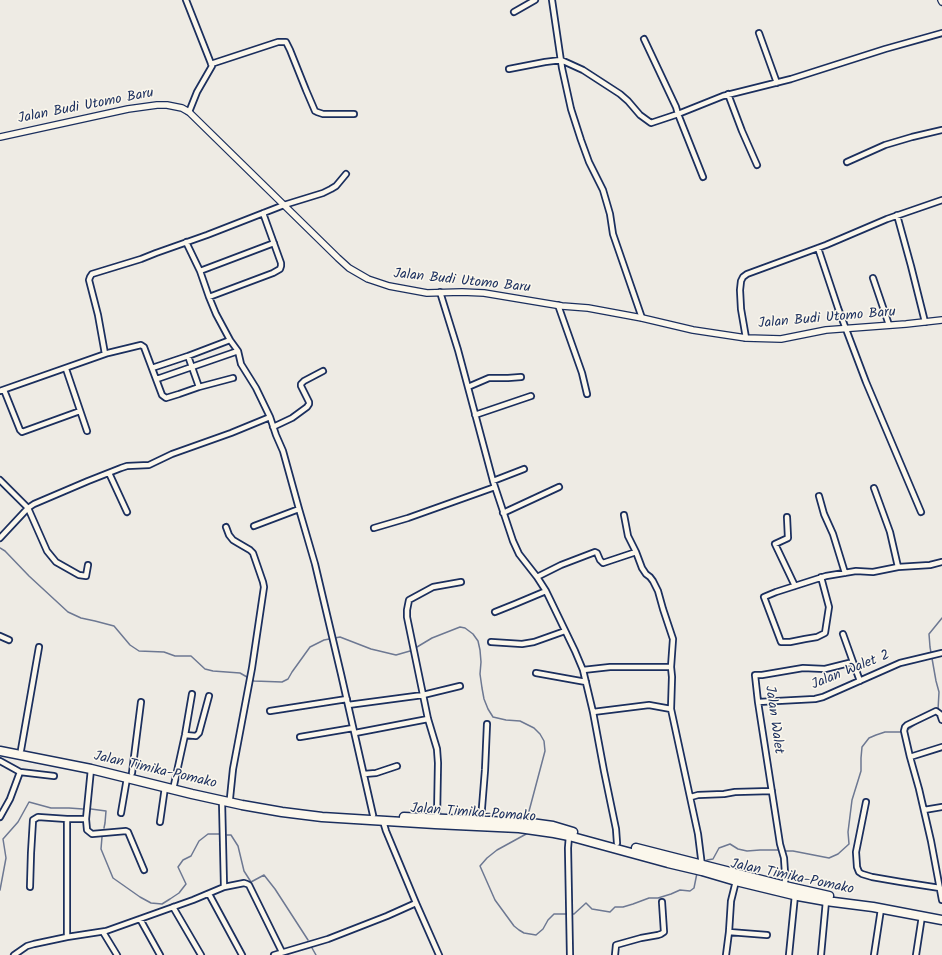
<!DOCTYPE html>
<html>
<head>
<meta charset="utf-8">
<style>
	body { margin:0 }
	canvas { display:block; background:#eeebe4 }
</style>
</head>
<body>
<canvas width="942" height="955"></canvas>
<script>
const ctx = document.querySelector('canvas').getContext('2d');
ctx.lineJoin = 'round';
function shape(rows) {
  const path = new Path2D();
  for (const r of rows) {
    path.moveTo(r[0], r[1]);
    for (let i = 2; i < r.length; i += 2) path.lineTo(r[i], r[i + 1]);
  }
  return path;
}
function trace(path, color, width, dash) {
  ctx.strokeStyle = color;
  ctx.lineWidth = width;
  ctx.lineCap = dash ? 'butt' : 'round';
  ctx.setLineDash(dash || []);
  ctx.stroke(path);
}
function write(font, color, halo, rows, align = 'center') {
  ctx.font = font + ' Kalam,sans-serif';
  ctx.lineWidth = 3;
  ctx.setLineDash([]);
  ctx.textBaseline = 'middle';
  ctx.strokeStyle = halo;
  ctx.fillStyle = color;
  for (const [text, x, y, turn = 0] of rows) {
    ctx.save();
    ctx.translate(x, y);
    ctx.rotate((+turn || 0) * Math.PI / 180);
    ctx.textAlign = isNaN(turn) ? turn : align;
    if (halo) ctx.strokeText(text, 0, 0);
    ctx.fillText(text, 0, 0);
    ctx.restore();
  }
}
const stream = shape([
	[0,548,5,551,29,576,68,612,81,618,95,621,114,626,130,645,139,651,164,652,175,656,191,656,205,669,213,671,240,673,254,681,282,682,288,679,292,672,310,647,324,640,340,637,371,649,396,655,410,651],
	[417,647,432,638,460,627,465,628,473,634,478,641,480,650,481,662,480,674,482,688,484,699,488,709,493,717,506,720,520,721,534,728,540,734,544,741,545,751,528,815,531,820],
	[938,710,939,692,936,681,930,647,929,634,942,618],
	[906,731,920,721,931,716,934,714],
	[91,809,106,811,105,823,104,828],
	[528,833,497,850,487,858,480,866,495,900,514,926,519,930,524,933,536,935,543,929,548,920,554,914,574,914,586,903,592,909,610,912,615,907,623,907,633,904,649,898,658,898,671,894,680,890,690,891,694,888,697,873],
	[227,835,231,835,238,846,244,871,251,882,264,875,275,889,308,940],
	[102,837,101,849,113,878,140,897,151,903,162,904,170,899,179,893,186,884,178,867,183,860,191,856,199,841,208,834,219,834],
	[786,851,793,851,829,858,838,854,849,844,848,832,852,800,861,771,861,758,862,747,869,738,876,735,885,732,900,732],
	[705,862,707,860,713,859,719,848,730,844,738,849,747,851,760,850,779,850],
	[0,890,6,858,3,839,18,822,29,802,51,808,69,808,83,809],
	[312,948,316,955]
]);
const minor = shape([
	[186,0,212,66,197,92,189,112],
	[552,0,562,68,571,109,581,140,589,162,603,190,610,214,613,234,642,318],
	[514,12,535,0],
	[759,33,777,83],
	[211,64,278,42,286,42,290,50,306,90,315,111,317,112,323,114,354,114],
	[509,69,545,62,561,60,583,70,620,94,628,101,640,115,651,123,678,114,676,107,644,39],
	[728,94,742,131,757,165],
	[847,162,885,145,912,137,942,130],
	[703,177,678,114,723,96,791,79,885,49,942,33],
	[897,215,911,266,925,322],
	[186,242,200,271,209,297,216,314,230,340],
	[818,248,838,308,866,382,921,512],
	[200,271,274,243],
	[873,278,889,325],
	[440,292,458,350,493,481,513,541,519,554,537,577,546,591,575,651,583,670,593,712,604,771,616,829,617,843],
	[209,297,273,273,280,269,281,266,281,263,263,213],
	[558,305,582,373,587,394],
	[746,338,741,309,740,290,741,281,743,277,747,274,826,245,887,219,942,200],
	[105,354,98,315,89,280,90,277,92,274,141,259,156,253,207,235,284,205,323,193,331,189,336,186,346,174],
	[188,356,199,387],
	[152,368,188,356,230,340,238,351,241,364,256,388,270,417,276,435,283,451,299,509,315,564,341,674,373,815],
	[66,369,87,431],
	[157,379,238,351],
	[468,387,489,378,508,378,521,377],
	[4,390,20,430,22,432,80,411],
	[0,391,108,353,141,345,144,347,162,395,166,398,179,394,199,387,233,378],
	[475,415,531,396],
	[273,427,292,418,307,407,309,404,309,402,301,386,301,384,304,381,323,371],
	[109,473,127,512],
	[0,480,28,508,47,551,56,562,79,575,86,576,88,565],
	[493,481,524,469],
	[874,488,890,532,898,567],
	[819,496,824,514,833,534,845,573],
	[503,513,559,487],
	[624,515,628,536,636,552,642,568,646,574,650,577,653,581,658,591,663,609,673,639,671,667,672,677,671,709,698,834,702,866],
	[787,517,788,538,775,544,795,586],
	[254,526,299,509],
	[226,527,229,535,233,540,238,543,250,550,253,553,263,582,264,587,252,668,233,769,230,798],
	[374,528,408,518,495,487],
	[0,538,28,508,34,504,88,481,121,468,127,466,149,465,172,454,231,433,270,417],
	[537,577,561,565,595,552,597,553,600,560,603,563,636,552],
	[821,577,829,607,825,633,817,637,805,639,790,642,781,642,764,597,776,592,826,576,856,571,873,572,898,567,930,565,942,562],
	[495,612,515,604,546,591],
	[843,634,853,662],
	[0,636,9,640],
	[491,642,522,644,534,642,565,631],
	[583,670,610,667,671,667],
	[536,673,586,682],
	[758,702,815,699,823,697,900,663,942,653],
	[348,705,423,695,460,686],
	[270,711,347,699],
	[593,712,649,705,671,709],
	[942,720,940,714,936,711,934,712,907,725,905,727,904,731,910,757,919,789,931,841,942,900],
	[355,733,428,719],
	[185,735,196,736,199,733,209,696],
	[300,737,353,728],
	[21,750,39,647],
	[910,757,942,747],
	[0,761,20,772,54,776],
	[91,769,86,819,87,830,92,834,126,831,128,832,144,870],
	[132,773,141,702],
	[364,774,376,773,397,766],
	[174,785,185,735,192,694],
	[691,797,698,795,724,794,735,792,772,791],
	[866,802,856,852,857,867,859,872,862,874,872,877,901,882,940,888],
	[924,810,942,807],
	[121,813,127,778],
	[0,817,10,799,20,772],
	[437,818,438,763,437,749,428,719,407,617,407,610,409,600,433,587,461,582],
	[67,819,67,937],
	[481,820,485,770,487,724],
	[383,821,386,831,416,903,439,955],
	[160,822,165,787],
	[569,836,568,848,570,955],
	[785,886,785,873,784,858,780,844,758,702,755,675,762,675,803,668,825,669,853,662,860,681],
	[30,887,31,853,33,820,38,817,67,819,86,819],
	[224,887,244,883,247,884,249,885,282,952],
	[209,894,242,955],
	[173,907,201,955],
	[140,919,160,955],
	[103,932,117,955],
	[729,932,767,935],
	[14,955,27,946,34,944,67,937,106,931,193,900,224,887,222,801],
	[274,955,328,939,387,916,416,903],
	[615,955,616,945,641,938,658,935,661,934,664,932,662,902],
	[726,955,729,932,731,901,736,881],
	[789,955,795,895],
	[821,955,826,901],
	[874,955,881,909],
	[916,955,922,916]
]);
const tertiary = shape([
	[941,0,942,2],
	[0,137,128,109,157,105,167,105,182,108,189,112,338,258,349,268,368,279,389,286,427,293,462,292,484,293,562,306,588,308,642,318,693,330,746,338,781,339,826,330,906,324,942,320]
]);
const trunk = shape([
	[0,751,91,769,192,794,242,805,282,812,322,817,435,824,519,828,554,833,569,836,668,863,702,871,736,881,798,896,826,901,873,907,942,920],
	[404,817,531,823,553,826,573,832],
	[636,848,785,886,829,896]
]);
const streetNames = [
	["Jalan Budi Utomo Baru",86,107,-11],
	["Jalan Budi Utomo Baru",462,282,6],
	["Jalan Budi Utomo Baru",827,319,-5],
	["Jalan Walet 2",851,671,-22],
	["Jalan Walet",773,720,82],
	["Jalan Timika-Pomako",155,771,13],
	["Jalan Timika-Pomako",473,814,4],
	["Jalan Timika-Pomako",792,878,12]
];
trace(stream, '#6d7892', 1.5);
trace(minor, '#1b2f5e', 8);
trace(tertiary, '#1b2f5e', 8);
trace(trunk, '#1b2f5e', 11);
trace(minor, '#fbf7ec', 4.5);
trace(tertiary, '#fbf7ec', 5.5);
trace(trunk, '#fbf7ec', 8);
write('14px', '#1b2f5e', '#fbf7ec', streetNames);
</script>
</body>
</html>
